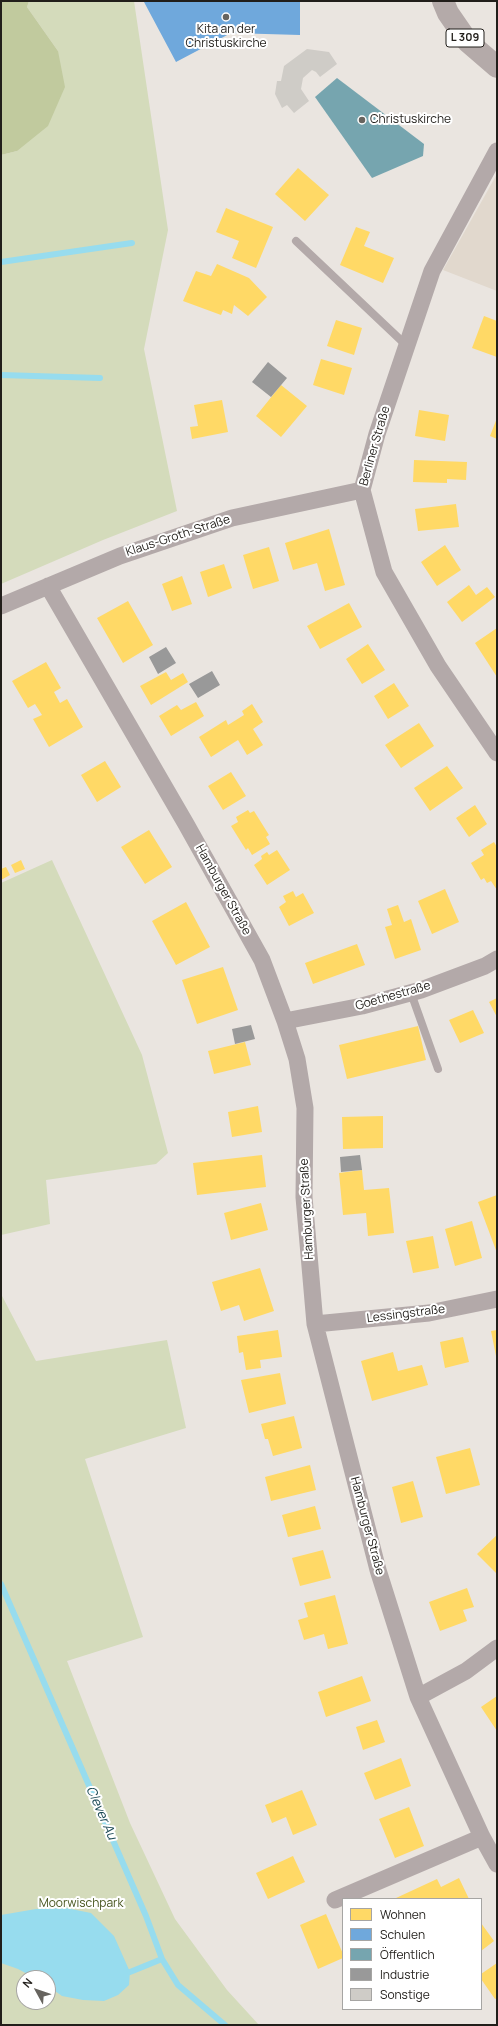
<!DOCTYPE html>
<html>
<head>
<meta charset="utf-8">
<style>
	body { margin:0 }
	#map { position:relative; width:498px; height:2026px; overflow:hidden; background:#eae5e0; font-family:Manrope,sans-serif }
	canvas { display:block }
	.frame { position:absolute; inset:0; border:2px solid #211e1a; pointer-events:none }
	.legend { position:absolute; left:342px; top:1898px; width:140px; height:112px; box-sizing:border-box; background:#fff; border:1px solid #a6a5a3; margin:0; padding:5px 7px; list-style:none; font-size:12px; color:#211e1a }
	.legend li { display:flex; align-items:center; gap:8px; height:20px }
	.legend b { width:20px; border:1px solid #a6a5a3 }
	.north { position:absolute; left:16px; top:1970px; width:40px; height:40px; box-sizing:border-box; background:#fff; border:1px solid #a6a5a3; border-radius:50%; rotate:310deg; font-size:11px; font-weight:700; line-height:16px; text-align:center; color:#211e1a }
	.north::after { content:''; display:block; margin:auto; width:14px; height:18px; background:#67645f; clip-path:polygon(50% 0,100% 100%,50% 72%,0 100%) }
</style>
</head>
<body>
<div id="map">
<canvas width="498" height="2026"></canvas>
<div class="frame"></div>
<ul class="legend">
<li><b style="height:11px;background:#ffd966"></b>Wohnen</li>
<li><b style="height:11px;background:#6fa8dc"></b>Schulen</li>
<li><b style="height:11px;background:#76a5af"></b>Öffentlich</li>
<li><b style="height:11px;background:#999"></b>Industrie</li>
<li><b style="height:11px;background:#cfccc7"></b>Sonstige</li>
</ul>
<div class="north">N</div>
</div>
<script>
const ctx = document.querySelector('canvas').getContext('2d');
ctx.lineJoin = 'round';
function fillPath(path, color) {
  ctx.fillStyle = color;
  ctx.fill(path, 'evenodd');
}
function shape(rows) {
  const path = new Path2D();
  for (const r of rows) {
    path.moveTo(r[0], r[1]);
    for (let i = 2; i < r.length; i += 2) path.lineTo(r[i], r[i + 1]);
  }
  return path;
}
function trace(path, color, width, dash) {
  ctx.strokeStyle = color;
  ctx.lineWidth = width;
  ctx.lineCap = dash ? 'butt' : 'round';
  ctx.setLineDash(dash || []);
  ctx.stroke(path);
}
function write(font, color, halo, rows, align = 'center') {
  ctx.font = font + ' Manrope,sans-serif';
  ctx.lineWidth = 4;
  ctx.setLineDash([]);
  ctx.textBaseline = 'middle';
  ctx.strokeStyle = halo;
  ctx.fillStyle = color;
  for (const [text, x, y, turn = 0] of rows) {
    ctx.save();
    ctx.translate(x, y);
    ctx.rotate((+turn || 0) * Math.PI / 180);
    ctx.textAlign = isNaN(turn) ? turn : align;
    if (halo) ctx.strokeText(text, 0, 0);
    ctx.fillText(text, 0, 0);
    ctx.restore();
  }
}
const built = shape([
	[497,174,497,291,443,270]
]);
const green = shape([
	[29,1,134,1,168,230,144,349,177,511,103,540,1,584,1,155,17,151,58,51,27,7],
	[52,860,142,1055,168,1153,156,1164,46,1180,50,1224,1,1235,1,883],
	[1,1294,36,1361,167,1340,186,1428,85,1459,143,1637,67,1661,130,1823,175,1919,227,1990,259,2025,1,2025],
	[24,1978,48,1978,48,2002,24,2002]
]);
const forest = shape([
	[1,1,29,1,27,7,58,51,65,87,48,126,17,151,1,155]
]);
const water = shape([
	[66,1908,91,1913,114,1936,130,1972,129,1985,118,1995,104,2001,83,2000,62,1996,48,1986,48,1978,35,1978,18,1969,1,1963,1,1915,36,1909]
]);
const homes = shape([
	[298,168,329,195,305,221,275,194],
	[226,208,273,227,256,268,232,258,239,241,216,232],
	[356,227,370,232,364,246,394,258,383,283,340,265],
	[217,264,249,278,267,297,248,316,234,305,232,314,223,310,221,315,183,301,196,271,211,276],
	[484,316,497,321,497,357,472,348],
	[336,320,362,328,354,355,327,346],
	[321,359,352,368,344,395,313,385],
	[281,385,307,406,281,437,256,416],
	[222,400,228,432,192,439,190,427,198,426,194,405],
	[419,410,449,415,445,441,415,436],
	[497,418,497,439,490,436],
	[414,460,467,462,466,480,447,479,447,483,413,482],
	[456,504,459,527,418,531,415,509],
	[329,529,345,585,325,591,317,563,293,570,285,543],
	[445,545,461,570,437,586,421,562],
	[269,547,279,581,253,589,243,555],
	[224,564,232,588,208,597,200,572],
	[182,576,192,604,172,611,162,584],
	[469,585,476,595,487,587,495,597,462,622,447,602],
	[128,601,153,645,123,663,97,618],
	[349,603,362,627,320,649,307,626],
	[497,628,497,677,475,643],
	[368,644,385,670,362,684,346,659],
	[46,662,61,688,54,692,60,703,67,699,83,727,49,747,33,719,42,715,35,704,28,708,12,681],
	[166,672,171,680,183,673,188,682,151,705,140,686],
	[394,683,409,706,388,719,374,696],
	[196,702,204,716,171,736,159,716,177,705,181,710],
	[252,704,263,722,253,729,263,745,247,755,238,740,211,757,199,737,226,720,228,725,244,715,242,711],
	[419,723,434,746,401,768,385,745],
	[105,761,121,787,97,802,81,775],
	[447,766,463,788,430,811,414,788],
	[231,772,246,796,223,810,208,786],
	[475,805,487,824,469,837,456,818],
	[248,810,250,813,254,811,269,835,266,837,270,844,252,855,248,848,246,850,231,826,238,822,236,817],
	[149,830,172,867,145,884,121,847],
	[494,842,497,847,497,890,491,881,487,883,484,878,481,880,471,863,484,855,481,850],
	[277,850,290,870,267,885,254,865,262,859,261,856,267,852,269,855],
	[21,860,25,869,15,873,11,865],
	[6,867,10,875,1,880,1,869],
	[445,889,459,922,432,934,418,901],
	[293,891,296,897,303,893,314,913,289,926,279,907,286,902,283,896],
	[186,902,210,947,176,965,152,921],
	[398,905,404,922,411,919,421,950,395,959,385,927,392,925,387,909],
	[357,944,365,965,313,984,305,963],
	[223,967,238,1010,197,1024,182,980],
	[497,998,497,1017,489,1002],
	[473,1010,484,1033,460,1043,449,1020],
	[418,1026,426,1060,347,1079,339,1045],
	[245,1042,251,1065,214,1074,208,1051],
	[258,1106,262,1132,232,1137,228,1112],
	[383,1116,383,1148,343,1149,342,1117],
	[262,1155,266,1187,197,1195,193,1163],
	[362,1170,364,1190,389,1188,394,1233,368,1236,366,1213,343,1215,339,1173],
	[497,1195,497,1253,478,1202],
	[261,1203,268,1230,231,1240,224,1213],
	[472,1221,482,1258,455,1266,445,1229],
	[433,1236,439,1268,413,1273,406,1241],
	[260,1268,274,1311,244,1321,239,1305,221,1311,212,1282],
	[278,1330,282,1357,260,1360,261,1368,246,1370,243,1352,239,1353,237,1336],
	[497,1330,497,1356,496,1356,491,1331],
	[463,1337,469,1362,445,1368,440,1342],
	[393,1352,398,1371,422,1365,428,1385,372,1401,361,1361],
	[280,1373,286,1404,249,1413,241,1380],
	[294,1416,302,1448,273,1456,268,1439,265,1439,261,1424],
	[470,1448,480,1485,446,1494,436,1457],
	[310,1465,316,1490,271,1501,265,1477],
	[413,1481,423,1517,401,1523,392,1487],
	[315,1506,321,1529,288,1537,282,1515],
	[497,1535,497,1574,477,1554],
	[323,1550,331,1578,300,1586,292,1558],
	[467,1588,474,1607,463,1610,467,1621,440,1631,429,1602],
	[335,1595,348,1644,328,1649,324,1634,304,1640,298,1620,308,1617,304,1603],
	[362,1676,371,1701,326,1717,318,1692],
	[497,1696,497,1731,481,1707],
	[377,1720,385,1742,363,1750,356,1727],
	[401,1758,411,1786,375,1800,364,1773],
	[302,1790,317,1825,293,1835,286,1817,272,1823,265,1805],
	[409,1807,424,1846,395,1858,379,1819],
	[293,1856,305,1882,268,1899,256,1873],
	[459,1878,469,1899,396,1898,437,1879,441,1887],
	[326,1914,343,1954,343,1958,318,1969,300,1925],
	[481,1923,494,1941,481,1951],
	[497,1963,497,1998,495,1999,481,1979,481,1974]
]);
const schools = shape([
	[145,1,300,1,300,35,231,33,176,62,144,2]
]);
const public = shape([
	[337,78,424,144,423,156,372,178,315,97]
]);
const industry = shape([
	[268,362,287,378,271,397,252,382],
	[166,647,176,663,158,674,149,657],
	[212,671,220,685,198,698,189,684],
	[251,1025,255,1039,235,1044,232,1029],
	[360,1155,362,1170,341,1172,340,1157]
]);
const stream = shape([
	[1,262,132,243],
	[1,375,100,378],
	[1,1584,146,1916,162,1959,178,1985,225,2025],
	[130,1972,162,1959]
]);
const building = shape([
	[307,49,329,52,337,64,320,77,316,72,312,70,303,78,301,89,309,101,294,113,287,105,282,108,275,94,277,81,281,81,284,66]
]);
const lane = shape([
	[296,241,407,346],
	[411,993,438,1069]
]);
const street = shape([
	[497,151,432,271,377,434,362,490,384,572,438,666,497,753],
	[48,586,186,824,262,960,285,1021,297,1059,305,1108,304,1197,315,1324,378,1570,418,1697,482,1837,497,1864],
	[1,606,120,556,232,518,362,490],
	[285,1021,362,1006,421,990,485,966,497,959],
	[315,1324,429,1313,497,1299],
	[418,1697,466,1671,497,1648],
	[335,1900,482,1837]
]);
const primary = shape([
	[443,1,448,13,468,42,497,67]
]);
const markers = [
	[226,17,4,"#67645f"],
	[362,120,4,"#67645f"]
];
const shields = [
	[465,38,38]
];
const shieldNames = [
	["L 309",465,38]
];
const poiNames = [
	["Kita an der",226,30],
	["Christuskirche",226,44],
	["Christuskirche",370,120,"left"]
];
const streetNames = [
	["Berliner Straße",375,446,-74],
	["Klaus-Groth-Straße",178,536,-18],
	["Hamburger Straße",223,890,61],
	["Goethestraße",393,996,-16],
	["Hamburger Straße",307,1209,-93],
	["Lessingstraße",406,1314,-7],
	["Hamburger Straße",367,1526,75]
];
const parkNames = [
	["Moorwischpark",81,1904]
];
const waterNames = [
	["Clever Au",101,1813,66]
];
fillPath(built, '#e1d8cd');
fillPath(green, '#d4dbbb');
fillPath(forest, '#c1ca9e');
fillPath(water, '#97dcee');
fillPath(homes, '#ffd966');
fillPath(schools, '#6fa8dc');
fillPath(public, '#76a5af');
fillPath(industry, '#999');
trace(stream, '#97dcee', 6);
fillPath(building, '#cfccc7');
trace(lane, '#b3a9a9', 8);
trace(street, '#b3a9a9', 17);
trace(primary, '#b4aaa9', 22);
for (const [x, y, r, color] of markers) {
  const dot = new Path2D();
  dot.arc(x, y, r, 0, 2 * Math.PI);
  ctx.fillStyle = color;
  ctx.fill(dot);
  trace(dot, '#fff', 1.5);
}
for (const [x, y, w] of shields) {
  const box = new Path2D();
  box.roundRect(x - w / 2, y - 9, w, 18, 3);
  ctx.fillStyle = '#fff';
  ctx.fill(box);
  trace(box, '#211e1a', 1);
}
write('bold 11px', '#211e1a', null, shieldNames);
write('12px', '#211e1a', '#fff', poiNames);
write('12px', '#211e1a', '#fff', streetNames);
write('12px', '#48561f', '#fff', parkNames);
write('italic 13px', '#1b4955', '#fff', waterNames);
</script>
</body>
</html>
